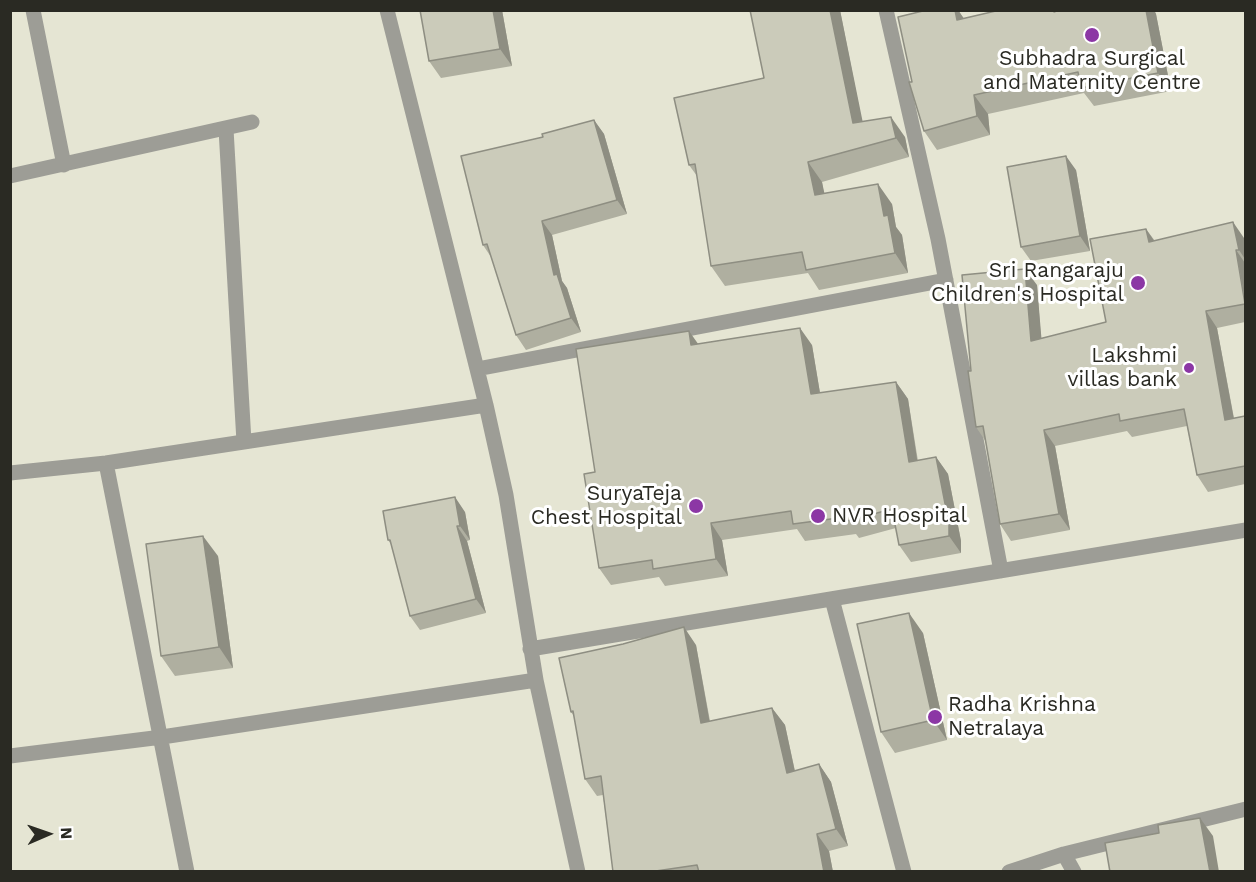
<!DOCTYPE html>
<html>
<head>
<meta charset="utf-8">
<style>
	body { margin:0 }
	#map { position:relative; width:1256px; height:882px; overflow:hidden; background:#e5e5d3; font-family:"Work Sans",sans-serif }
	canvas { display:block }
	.frame { position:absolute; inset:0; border:12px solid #2a2a23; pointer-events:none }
	.north { position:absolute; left:18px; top:804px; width:60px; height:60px; -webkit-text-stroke:4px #fff; paint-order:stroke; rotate:88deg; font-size:16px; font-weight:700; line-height:24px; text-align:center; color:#2a2a23 }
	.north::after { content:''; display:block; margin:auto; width:21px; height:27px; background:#2a2a23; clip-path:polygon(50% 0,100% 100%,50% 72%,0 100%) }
</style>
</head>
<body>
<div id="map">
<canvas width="1256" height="882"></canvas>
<div class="frame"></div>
<div class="north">N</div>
</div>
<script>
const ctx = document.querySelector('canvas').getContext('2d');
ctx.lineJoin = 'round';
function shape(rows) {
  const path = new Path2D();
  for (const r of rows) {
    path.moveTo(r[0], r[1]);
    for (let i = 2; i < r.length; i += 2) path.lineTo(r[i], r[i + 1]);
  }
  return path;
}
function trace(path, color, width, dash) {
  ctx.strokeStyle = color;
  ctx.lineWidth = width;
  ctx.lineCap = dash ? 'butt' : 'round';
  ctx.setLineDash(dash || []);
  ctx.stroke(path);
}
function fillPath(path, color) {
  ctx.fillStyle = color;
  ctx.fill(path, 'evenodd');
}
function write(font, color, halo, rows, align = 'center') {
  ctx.font = font + ' "Work Sans",sans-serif';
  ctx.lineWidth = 6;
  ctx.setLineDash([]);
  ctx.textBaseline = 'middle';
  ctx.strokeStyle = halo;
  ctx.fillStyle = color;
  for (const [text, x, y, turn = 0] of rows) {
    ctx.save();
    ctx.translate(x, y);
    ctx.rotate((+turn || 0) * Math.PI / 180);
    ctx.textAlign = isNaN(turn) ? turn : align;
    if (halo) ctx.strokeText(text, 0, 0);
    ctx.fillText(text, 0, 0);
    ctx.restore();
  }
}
const minor = shape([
	[33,10,64,165],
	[387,10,486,405,506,495,536,680,578,872],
	[886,10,938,239,1001,571],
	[226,129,244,442],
	[10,176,252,122],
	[477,369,946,280],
	[106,463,187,872],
	[10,473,106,463,486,405],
	[832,599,904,872],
	[530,649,1246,530],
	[10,756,162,737,536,680],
	[1064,854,1074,872],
	[1009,872,1064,854,1246,809]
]);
const wall = shape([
	[420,10,502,10,512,66,441,78,429,61],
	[750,10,840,10,862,122,905,137,909,157,822,182,824,194,892,204,896,227,902,235,908,273,819,290,808,273,725,286,711,266,697,176,689,165,764,78],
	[958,10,964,19,1000,10,1154,10,1156,14,1171,91,1094,106,1084,93,988,114,990,135,937,150,924,131,912,82],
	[594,120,604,134,627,214,552,235,562,281,567,288,581,332,526,350,516,335,491,257,483,245,543,137],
	[1076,170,1090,251,1031,261,1021,247],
	[1146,229,1155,241,1244,238,1245,243,1245,322,1217,328,1234,418,1245,416,1245,484,1208,492,1197,475,1187,426,1132,437,1127,431,1055,446,1070,530,1011,541,1000,524,986,442,976,427,971,371,1037,285,1041,339,1106,322],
	[698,344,812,345,820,393,896,382,908,399,918,461,936,457,948,474,961,541,961,553,911,562,899,545,896,528,859,538,856,534,805,541,797,529,722,540,728,576,665,586,659,577,611,585,599,568,595,472],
	[465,512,470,540,467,541,486,613,420,630,410,616,391,544,388,540],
	[218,556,233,668,175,676,161,656],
	[923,633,947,740,895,753,881,732],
	[696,645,710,721,772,708,785,725,795,771,819,764,831,782,848,846,829,851,833,872,613,872,603,795,597,796,585,779,574,716,571,712]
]);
const shadedWall = shape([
	[493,10,502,10,512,66,500,49],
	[830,10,840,10,867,143,853,123],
	[955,10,958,10,967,23,957,20],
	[1146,10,1154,10,1156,14,1171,91,1158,73],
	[974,95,988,114,990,135,977,116],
	[891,117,905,137,909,157,896,138],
	[594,120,604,134,627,214,617,200],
	[1066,156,1076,170,1090,251,1080,236],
	[808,162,822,182,829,215,815,195],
	[878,184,892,204,896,227,902,235,908,273,895,253,884,216],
	[542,221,552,235,562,281,567,288,581,332,571,318,554,275],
	[1233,222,1244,238,1245,243,1245,259,1239,250],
	[1146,229,1157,245,1149,242],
	[1236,250,1245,263,1245,300],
	[1025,269,1037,285,1043,357,1031,341],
	[1206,311,1217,328,1237,436,1225,420],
	[800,328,812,345,823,411,811,394],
	[689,331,701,348,691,345],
	[896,382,908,399,920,479,909,462],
	[1044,430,1055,446,1070,530,1059,514],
	[936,457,948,474,961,541,961,553,949,536],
	[455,497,465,512,470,540,460,526],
	[711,523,722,540,728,576,716,559],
	[457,526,467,541,486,613,476,599],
	[203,536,218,556,233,668,219,647],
	[909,613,923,633,947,740,933,720],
	[684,627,696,645,713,741,701,723],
	[772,708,785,725,799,791,787,773],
	[819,764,831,782,848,846,836,829],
	[1200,818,1213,836,1219,872,1210,872],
	[817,834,829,851,833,872,824,872]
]);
const building = shape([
	[420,10,493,10,500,49,429,61,420,10],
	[750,10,830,10,853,123,891,117,896,138,808,162,815,195,878,184,884,216,888,215,895,253,806,270,802,252,711,266,695,164,689,165,674,98,764,78,750,10],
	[927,10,955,10,957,20,1000,10,1054,10,1054,12,1059,10,1146,10,1158,73,1081,88,1078,72,974,95,977,116,924,131,909,82,912,82,898,17,927,10],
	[594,120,617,200,542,221,554,275,557,274,571,318,516,335,487,244,483,245,461,156,543,137,542,134,594,120],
	[1066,156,1080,236,1021,247,1007,167,1066,156],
	[1233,222,1239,250,1236,250,1245,304,1206,311,1225,420,1245,416,1245,466,1197,475,1184,409,1120,421,1119,414,1044,430,1059,514,1000,524,983,426,976,427,968,371,971,371,962,275,1025,269,1031,341,1106,322,1090,239,1146,229,1149,242,1233,222],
	[800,328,811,394,896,382,909,462,936,457,949,524,949,536,899,545,892,509,847,521,846,517,793,524,791,511,711,523,716,559,653,569,652,560,599,568,584,474,595,472,576,349,689,331,691,345,800,328],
	[455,497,460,526,457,526,476,599,410,616,390,540,388,540,383,511,455,497],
	[203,536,219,647,161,656,146,544,203,536],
	[909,613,933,720,881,732,857,624,909,613],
	[684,627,701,723,772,708,787,773,819,764,836,829,817,834,824,872,699,872,697,865,649,872,613,872,601,776,585,779,573,711,571,712,559,658,623,644,684,627],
	[1200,818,1210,872,1110,872,1105,843,1159,833,1158,825,1200,818]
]);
const markers = [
	[1092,35,8,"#8c37a5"],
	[1138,283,8,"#8c37a5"],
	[1189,368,6,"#8c37a5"],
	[696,506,8,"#8c37a5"],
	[818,516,8,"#8c37a5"],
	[935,717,8,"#8c37a5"]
];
const poiNames = [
	["Subhadra Surgical",1092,59,"center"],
	["and Maternity Centre",1092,83,"center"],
	["Sri Rangaraju",1124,271],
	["Children's Hospital",1124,295],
	["Lakshmi",1177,356],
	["villas bank",1177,380],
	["SuryaTeja",682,494],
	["Chest Hospital",682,518],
	["NVR Hospital",832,516,"left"],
	["Radha Krishna",948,705,"left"],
	["Netralaya",948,729,"left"]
];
trace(minor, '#9d9d96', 15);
fillPath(wall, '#afafa0');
fillPath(shadedWall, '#8e8e82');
fillPath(building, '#cbcbba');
trace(building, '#8e8e82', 1.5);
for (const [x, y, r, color] of markers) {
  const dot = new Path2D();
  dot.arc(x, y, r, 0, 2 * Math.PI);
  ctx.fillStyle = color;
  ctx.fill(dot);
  trace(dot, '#fff', 2);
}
write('21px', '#2a2a23', '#fff', poiNames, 'right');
</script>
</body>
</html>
